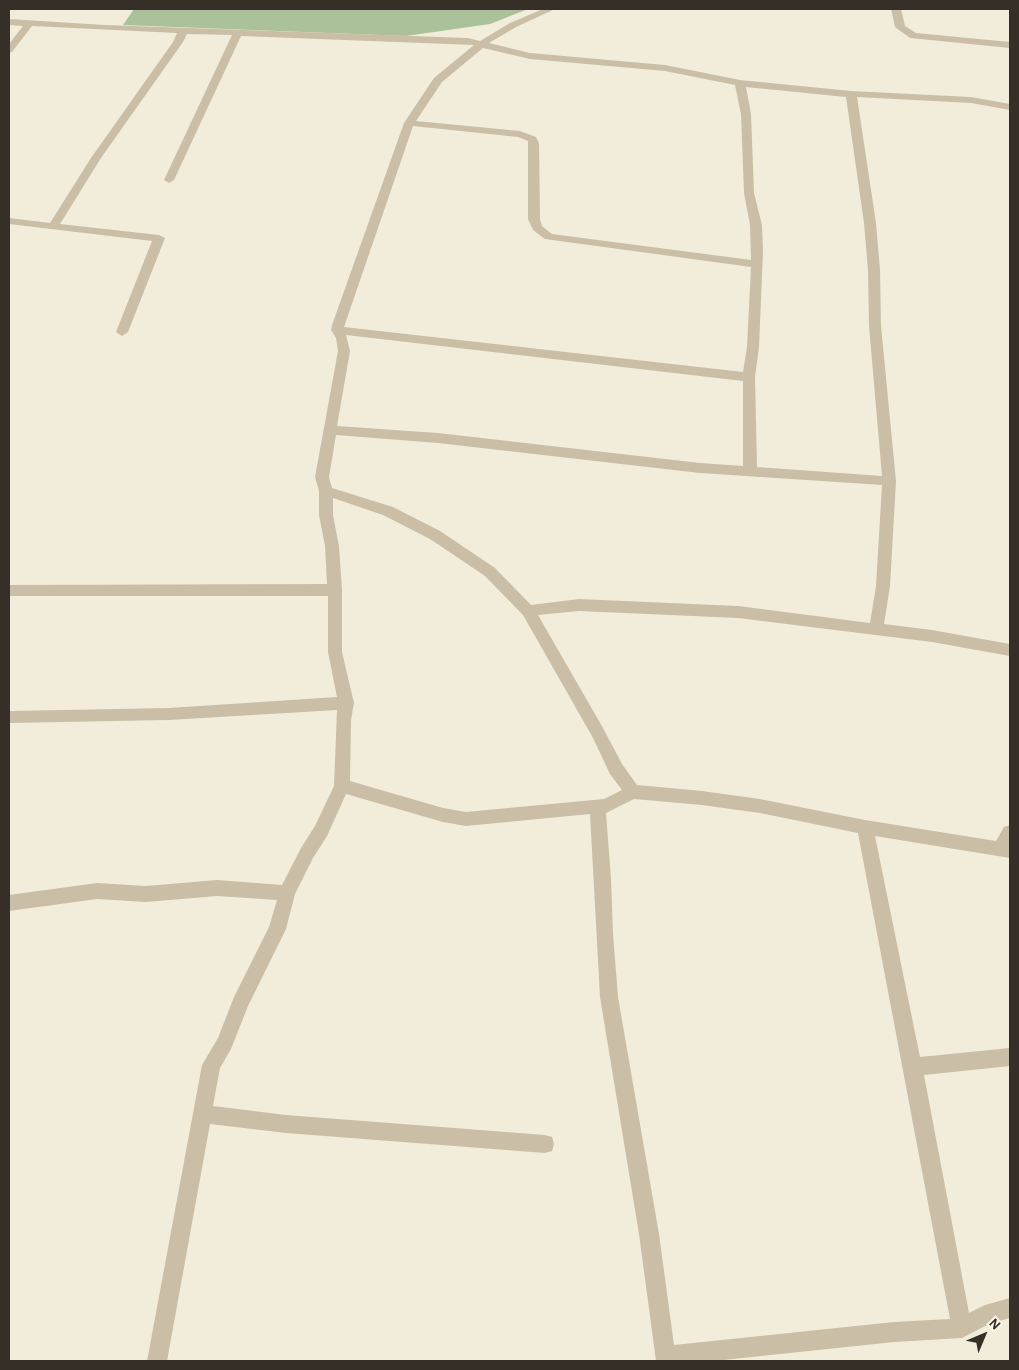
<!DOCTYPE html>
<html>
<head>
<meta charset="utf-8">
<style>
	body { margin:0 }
	#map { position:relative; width:1019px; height:1370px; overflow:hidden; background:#f2ecda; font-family:"Alegreya Sans",sans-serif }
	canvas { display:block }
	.frame { position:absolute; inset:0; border:10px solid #362f27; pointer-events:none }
	.north { position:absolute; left:959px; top:1310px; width:50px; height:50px; -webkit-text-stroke:4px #faf5e7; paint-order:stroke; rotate:45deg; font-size:14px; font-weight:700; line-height:20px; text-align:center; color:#362f27 }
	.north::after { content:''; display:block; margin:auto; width:18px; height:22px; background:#362f27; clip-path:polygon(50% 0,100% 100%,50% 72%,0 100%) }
</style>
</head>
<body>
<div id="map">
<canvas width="1019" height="1370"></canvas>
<div class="frame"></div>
<div class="north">N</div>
</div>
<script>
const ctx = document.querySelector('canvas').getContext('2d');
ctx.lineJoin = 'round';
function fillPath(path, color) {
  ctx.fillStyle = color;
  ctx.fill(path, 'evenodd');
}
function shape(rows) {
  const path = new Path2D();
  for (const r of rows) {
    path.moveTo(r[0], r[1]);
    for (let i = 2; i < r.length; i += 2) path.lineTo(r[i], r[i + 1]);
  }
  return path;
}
const green = shape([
	[134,9,528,9,490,24,406,36,123,25]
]);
const minor = shape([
	[543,9,555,9,516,27,489,43,530,53,665,65,740,80,851,91,971,97,1010,104,1010,110,971,103,857,97,876,223,880,270,881,326,896,481,890,586,884,624,932,630,1010,644,1010,656,932,642,738,618,579,611,538,615,603,728,622,764,637,785,702,791,760,799,865,820,996,841,1004,827,1010,825,1010,858,875,836,920,1057,1010,1048,1010,1066,924,1075,969,1313,985,1305,1010,1298,1010,1318,989,1324,962,1338,894,1342,714,1361,656,1361,639,1234,600,997,590,814,466,826,443,822,346,794,327,836,313,858,295,894,286,929,248,1006,231,1049,220,1068,213,1106,286,1115,545,1135,552,1137,554,1144,552,1151,545,1153,286,1133,210,1124,167,1361,147,1361,202,1065,218,1038,234,997,269,927,277,900,217,896,146,902,97,899,9,911,9,895,97,883,146,886,217,880,282,885,301,848,315,826,334,786,337,710,169,720,9,723,9,711,169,708,337,697,328,652,328,596,9,596,9,585,327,584,325,546,319,515,319,491,315,477,338,351,336,338,331,330,332,325,404,123,434,78,474,45,241,36,174,180,169,183,164,180,232,35,187,34,183,42,101,158,60,224,159,235,165,238,128,332,122,336,116,332,152,241,9,224,9,218,50,223,91,158,173,42,177,33,32,26,12,52,9,53,9,44,23,26,9,25,9,19,105,25,468,38,480,41,510,23,543,9],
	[483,48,530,59,665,71,735,85,741,114,744,193,750,225,751,260,552,234,542,226,540,219,539,143,536,137,520,131,416,121,442,82,483,48],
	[746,87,846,97,864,223,868,270,869,326,882,476,757,467,755,377,759,347,763,252,762,225,754,193,751,114,746,87],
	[413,126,518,137,528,141,528,219,533,230,545,239,751,267,747,347,743,372,344,327,413,126],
	[346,335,743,381,743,466,700,463,438,433,337,426,350,351,346,335],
	[336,435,438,443,700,473,882,485,876,586,870,623,738,606,579,599,531,605,495,568,440,531,393,507,332,488,329,477,336,435],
	[333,498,383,515,430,539,485,576,523,615,593,738,610,774,622,790,604,799,466,812,443,808,350,781,351,720,354,703,342,652,342,590,339,546,333,515,333,498],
	[634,799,702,805,760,813,858,833,950,1319,894,1322,674,1345,659,1234,618,997,613,934,611,879,606,813,634,799],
	[891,9,901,9,905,26,916,33,1010,42,1010,48,910,38,895,27,891,9]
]);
fillPath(green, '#abc19a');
fillPath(minor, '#cabfa6');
</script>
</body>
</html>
